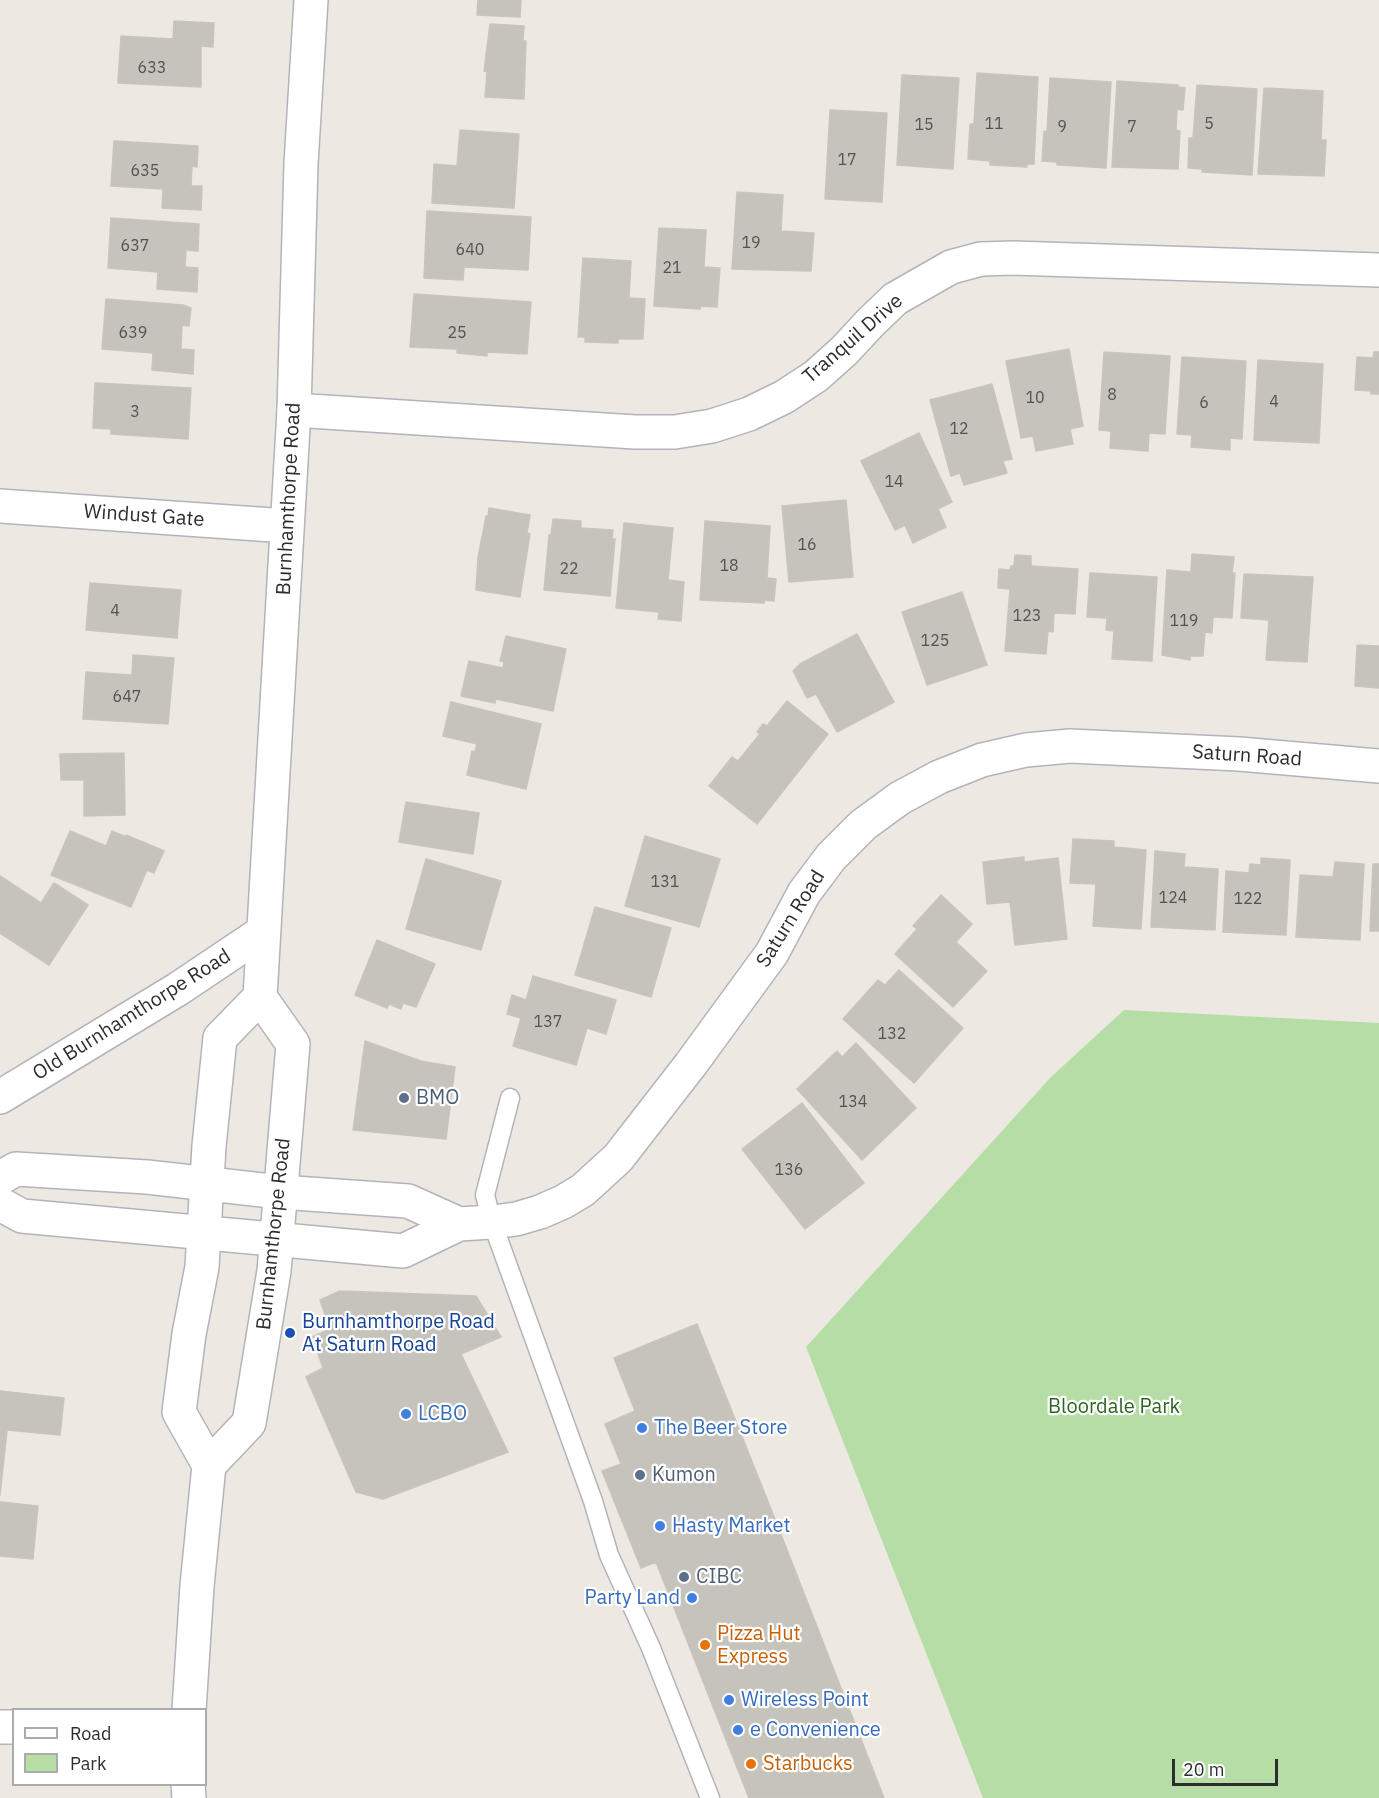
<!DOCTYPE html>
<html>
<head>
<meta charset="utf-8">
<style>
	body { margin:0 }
	#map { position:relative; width:1379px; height:1798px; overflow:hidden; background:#ede9e2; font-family:"IBM Plex Sans",sans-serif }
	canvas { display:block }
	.legend { position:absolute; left:12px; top:1708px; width:195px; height:78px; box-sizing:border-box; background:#fff; border:2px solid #ababab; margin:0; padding:8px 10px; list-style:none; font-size:18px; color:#2d2d2d }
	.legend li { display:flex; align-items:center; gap:12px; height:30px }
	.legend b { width:30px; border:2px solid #ababab }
	.scale { position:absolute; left:1172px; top:1759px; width:106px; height:27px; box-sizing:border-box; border:3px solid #2d2d2d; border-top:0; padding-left:8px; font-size:18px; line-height:21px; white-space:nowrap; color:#2d2d2d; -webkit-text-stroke:4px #fff; paint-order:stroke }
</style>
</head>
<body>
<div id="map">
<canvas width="1379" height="1798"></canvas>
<ul class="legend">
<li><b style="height:8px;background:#fff"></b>Road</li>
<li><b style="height:16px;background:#b5dda5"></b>Park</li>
</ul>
<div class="scale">20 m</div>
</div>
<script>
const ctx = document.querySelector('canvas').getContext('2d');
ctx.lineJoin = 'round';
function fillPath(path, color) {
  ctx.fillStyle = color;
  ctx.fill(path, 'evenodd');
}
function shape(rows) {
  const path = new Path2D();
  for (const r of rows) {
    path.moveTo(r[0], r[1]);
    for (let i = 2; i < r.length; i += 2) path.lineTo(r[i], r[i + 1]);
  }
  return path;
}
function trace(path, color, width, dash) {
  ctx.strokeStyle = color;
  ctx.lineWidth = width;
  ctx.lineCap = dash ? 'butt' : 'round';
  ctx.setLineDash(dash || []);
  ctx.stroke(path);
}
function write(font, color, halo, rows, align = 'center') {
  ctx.font = font + ' "IBM Plex Sans",sans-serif';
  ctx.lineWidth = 4.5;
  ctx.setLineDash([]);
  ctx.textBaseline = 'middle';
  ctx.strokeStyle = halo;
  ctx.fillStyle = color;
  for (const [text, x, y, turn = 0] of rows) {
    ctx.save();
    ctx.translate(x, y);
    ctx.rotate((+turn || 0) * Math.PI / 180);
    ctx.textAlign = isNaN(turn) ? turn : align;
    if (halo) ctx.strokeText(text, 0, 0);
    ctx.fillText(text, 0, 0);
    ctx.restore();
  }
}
const green = shape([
	[1124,1010,1379,1023,1379,1798,983,1798,806,1347,1051,1077]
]);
const building = shape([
	[478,0,521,0,520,17,477,15,478,0],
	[174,21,214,23,213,47,201,46,201,87,118,83,121,36,173,39,174,21],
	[490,24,524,26,523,41,526,41,524,99,485,97,487,72,484,71,490,24],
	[977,73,1038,77,1034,164,1027,164,1027,167,990,165,990,161,968,159,970,124,974,124,977,73],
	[902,75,959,78,953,169,897,165,902,75],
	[1050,78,1111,82,1106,168,1060,165,1057,165,1057,162,1042,161,1044,131,1047,132,1050,78],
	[1117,81,1178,85,1178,87,1185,88,1183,110,1177,109,1176,130,1180,131,1178,169,1112,167,1117,81],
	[1197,85,1257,89,1252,175,1202,172,1202,169,1188,168,1189,138,1193,138,1197,85],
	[1264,88,1323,91,1321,140,1326,140,1324,176,1258,174,1264,88],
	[830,110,887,113,882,202,825,199,830,110],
	[460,130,519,134,514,208,432,203,434,164,457,166,460,130],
	[114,141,198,146,197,167,192,166,191,186,202,186,201,210,162,208,163,189,111,186,114,141],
	[737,192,783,195,781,231,814,233,811,271,732,269,737,192],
	[427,211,531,217,528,270,464,267,463,280,424,278,427,211],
	[111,218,199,224,198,251,186,250,185,267,198,268,197,292,157,289,158,272,108,268,111,218],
	[659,228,706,230,704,267,720,268,717,307,701,306,700,309,654,306,659,228],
	[583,258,631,261,629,298,645,299,643,339,618,339,618,343,585,342,585,337,578,337,583,258],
	[414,294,531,302,527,354,487,352,487,356,457,353,457,349,410,347,414,294],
	[106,299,183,305,191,308,189,326,182,325,181,349,194,350,193,374,152,370,153,353,102,349,106,299],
	[1069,349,1083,426,1070,429,1073,444,1036,451,1033,436,1021,438,1006,361,1069,349],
	[1104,352,1170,356,1165,434,1149,433,1148,451,1110,448,1111,431,1099,430,1104,352],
	[1374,352,1379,352,1379,394,1371,394,1371,391,1355,390,1357,357,1373,358,1374,352],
	[1182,357,1246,361,1242,439,1230,438,1230,450,1191,447,1192,435,1177,434,1182,357],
	[1258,360,1323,364,1319,443,1254,440,1258,360],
	[95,383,191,388,188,439,111,434,111,429,93,428,95,383],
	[992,384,1012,459,1003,461,1007,473,964,485,960,473,951,476,930,400,992,384],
	[919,433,952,502,938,509,946,527,913,543,905,525,895,530,861,461,919,433],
	[846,500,853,577,789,582,782,506,846,500],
	[489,508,530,515,527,533,530,534,520,597,476,590,478,558,486,516,488,516,489,508],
	[553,519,581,521,581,528,613,530,612,539,615,539,610,596,544,590,549,535,551,535,553,519],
	[705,521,770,526,767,578,776,579,774,601,765,600,764,603,700,600,705,521],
	[624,523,673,528,668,580,684,582,681,621,658,619,659,612,616,608,624,523],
	[1192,554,1234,557,1232,573,1235,573,1232,618,1213,617,1212,633,1205,632,1203,656,1190,656,1190,660,1162,655,1167,570,1191,572,1192,554],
	[1015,555,1031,556,1031,566,1078,569,1075,614,1054,613,1053,632,1048,631,1046,654,1005,651,1010,589,998,588,999,569,1010,570,1011,566,1014,566,1015,555],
	[1090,573,1157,577,1152,661,1112,659,1114,631,1106,630,1107,618,1087,617,1090,573],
	[1244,574,1313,577,1307,662,1266,660,1269,620,1241,618,1244,574],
	[90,583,181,590,177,638,86,630,90,583],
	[962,592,987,665,927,685,902,612,962,592],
	[857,634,894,702,837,732,816,694,807,698,793,671,800,664,857,634],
	[506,636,566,649,553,711,496,699,495,703,461,696,469,661,503,668,504,662,500,661,506,636],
	[1357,645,1379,646,1379,688,1355,686,1357,645],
	[133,655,174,658,168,724,83,719,86,672,132,675,133,655],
	[787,701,828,734,757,824,709,786,732,757,738,761,760,734,757,732,763,724,767,726,787,701],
	[451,702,541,724,526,789,467,775,472,751,475,752,477,744,443,736,451,702],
	[124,753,125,815,84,816,84,780,61,780,60,754,124,753],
	[406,802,479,813,473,854,399,842,406,802],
	[70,831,106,846,112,831,126,837,126,835,164,851,154,873,147,870,131,907,51,875,70,831],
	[645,836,720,859,699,927,625,906,645,836],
	[1073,839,1114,841,1114,847,1146,850,1141,929,1093,926,1096,884,1070,883,1073,839],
	[1155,851,1185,854,1184,867,1218,869,1215,930,1151,927,1155,851],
	[1024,857,1024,862,1058,858,1067,939,1015,945,1010,902,987,904,983,862,1024,857],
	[1261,858,1290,860,1286,935,1223,932,1226,871,1249,873,1250,864,1261,865,1261,858],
	[426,859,501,881,481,950,406,929,426,859],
	[1335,862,1364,864,1360,940,1296,937,1300,875,1333,877,1335,862],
	[1373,864,1379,864,1379,931,1370,931,1373,864],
	[0,876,41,903,54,883,88,905,49,965,0,933,0,876],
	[941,895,972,924,956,942,987,971,953,1007,895,954,917,929,913,926,941,895],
	[595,907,671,928,651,997,575,975,595,907],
	[377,940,435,964,416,1007,403,1003,401,1009,389,1004,387,1008,355,995,377,940],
	[899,970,963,1028,914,1083,843,1019,878,980,885,985,899,970],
	[533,976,616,1000,606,1034,587,1028,576,1065,513,1046,521,1018,507,1014,512,995,526,1000,533,976],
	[365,1041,421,1061,455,1067,446,1139,353,1130,365,1041],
	[856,1043,916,1108,862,1160,797,1089,837,1051,842,1057,856,1043],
	[802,1103,864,1183,805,1229,742,1149,802,1103],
	[340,1291,476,1296,501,1337,461,1354,508,1452,383,1499,356,1492,306,1377,323,1368,312,1337,330,1329,320,1300,340,1291],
	[697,1324,773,1514,884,1798,749,1798,656,1562,641,1568,602,1471,621,1464,605,1424,635,1411,614,1358,697,1324],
	[0,1391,64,1398,60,1435,7,1430,0,1495,0,1391],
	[0,1502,38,1506,33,1559,0,1556,0,1502]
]);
const service = shape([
	[510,1098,485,1195,492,1222,593,1501,609,1555,651,1648,710,1798]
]);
const minor = shape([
	[294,410,635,432,675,432,712,426,749,414,784,397,816,376,844,351,870,323,895,299,951,267,981,259,1013,258,1379,270],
	[0,506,287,526],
	[0,1097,178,989,263,932],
	[0,1178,16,1169,147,1177,280,1192,408,1201,459,1224,492,1222,516,1219,540,1212,563,1202,583,1190,618,1158,691,1064,772,953,804,893,831,857,863,825,900,798,939,777,982,760,1026,750,1070,746,1239,754,1379,766],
	[0,1204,22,1216,403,1251,459,1224],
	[0,1727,14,1727]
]);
const secondary = shape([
	[209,1465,249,1423,274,1271,293,1044,260,997,294,410,301,164,311,0],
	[189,1710,197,1586,209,1465,179,1412,189,1334,202,1267,209,1146,220,1038,260,997],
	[188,1784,189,1798]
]);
const markers = [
	[404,1098,6,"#5c6f8a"],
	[290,1333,6,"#1a4fb4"],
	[406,1414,6,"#3f7fe0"],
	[642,1428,6,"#3f7fe0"],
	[640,1475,6,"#5c6f8a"],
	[660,1526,6,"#3f7fe0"],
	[684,1577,6,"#5c6f8a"],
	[692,1598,6,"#3f7fe0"],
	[705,1645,6,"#e8710a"],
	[729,1700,6,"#3f7fe0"],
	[738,1730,6,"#3f7fe0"],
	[751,1764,6,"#e8710a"]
];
const numberNames = [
	["633",152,68],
	["11",994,124],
	["5",1209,124],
	["15",924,125],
	["9",1062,127],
	["7",1132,127],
	["17",847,160],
	["635",145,171],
	["19",751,243],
	["637",135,246],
	["640",470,250],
	["21",672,268],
	["639",133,333],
	["25",457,333],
	["8",1112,395],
	["10",1035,398],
	["4",1274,402],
	["6",1204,403],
	["3",135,412],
	["12",959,429],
	["14",894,482],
	["16",807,545],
	["18",729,566],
	["22",569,569],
	["4",115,611],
	["123",1027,616],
	["119",1184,621],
	["125",935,641],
	["647",127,697],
	["131",665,882],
	["124",1173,898],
	["122",1248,899],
	["137",548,1022],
	["132",892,1034],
	["134",853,1102],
	["136",789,1170]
];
const streetNames = [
	["Tranquil Drive",853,339,-41],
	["Burnhamthorpe Road",289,499,-87],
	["Windust Gate",144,516,4],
	["Saturn Road",1247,756,4],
	["Saturn Road",791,919,-58],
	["Old Burnhamthorpe Road",132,1015,-32],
	["Burnhamthorpe Road",274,1234,-84]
];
const serviceNames = [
	["BMO",416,1098],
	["Kumon",652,1475],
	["CIBC",696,1577]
];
const transitNames = [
	["Burnhamthorpe Road",302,1322],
	["At Saturn Road",302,1345]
];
const parkNames = [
	["Bloordale Park",1114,1407]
];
const shopNames = [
	["LCBO",418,1414],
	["The Beer Store",654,1428],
	["Hasty Market",672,1526],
	["Party Land",680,1598,"right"],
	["Wireless Point",741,1700],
	["e Convenience",750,1730]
];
const foodNames = [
	["Pizza Hut",717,1634],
	["Express",717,1657],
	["Starbucks",763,1764]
];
fillPath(green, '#b5dda5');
fillPath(building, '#c6c3bd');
trace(building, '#c9c5bb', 1.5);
trace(service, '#b2b3bc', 21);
trace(minor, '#b2b3bc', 36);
trace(secondary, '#b2b3bc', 36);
trace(service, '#fff', 18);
trace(minor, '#fff', 33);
trace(secondary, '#fff', 33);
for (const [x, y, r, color] of markers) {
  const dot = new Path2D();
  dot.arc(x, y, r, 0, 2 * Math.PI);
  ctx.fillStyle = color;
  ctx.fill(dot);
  trace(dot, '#fff', 2);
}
write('16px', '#535251', null, numberNames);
write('20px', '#2d2d2d', '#fff', streetNames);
write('20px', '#4e5e75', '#fff', serviceNames, 'left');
write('20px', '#164399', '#fff', transitNames, 'left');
write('20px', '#2e6523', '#fff', parkNames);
write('20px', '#366cbe', '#fff', shopNames, 'left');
write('20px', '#c56008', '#fff', foodNames, 'left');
</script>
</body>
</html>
